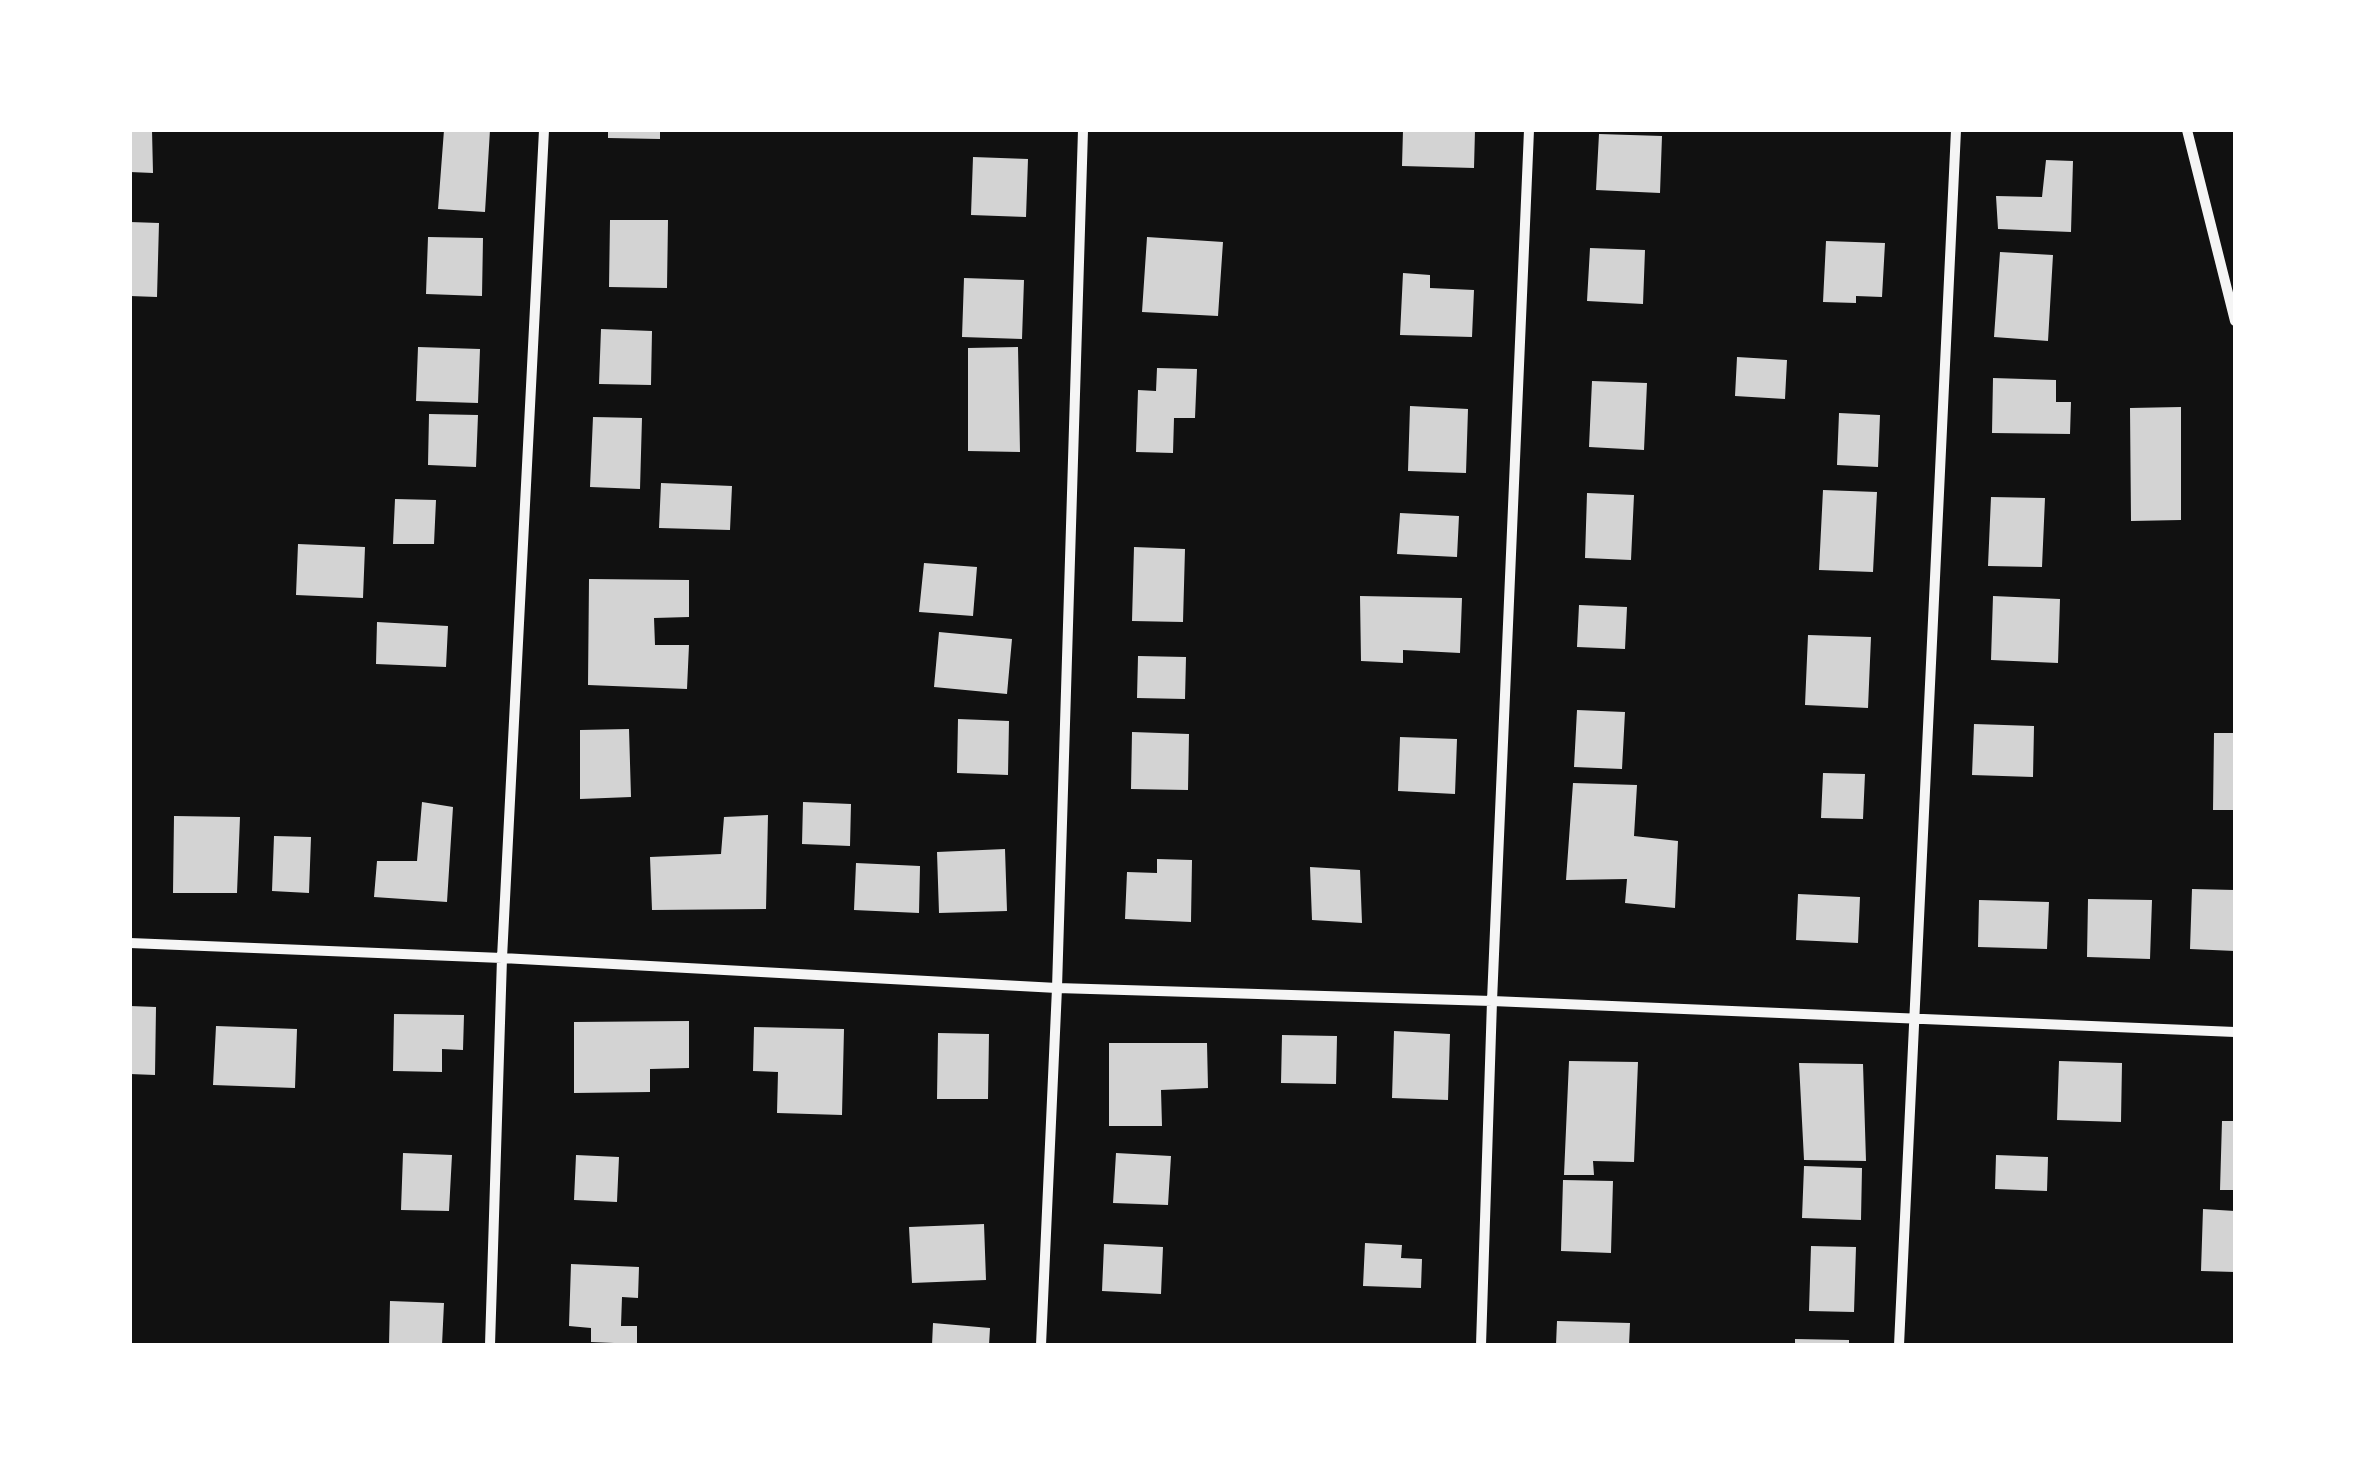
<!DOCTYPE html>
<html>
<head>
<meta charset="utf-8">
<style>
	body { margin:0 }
	#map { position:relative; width:2365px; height:1475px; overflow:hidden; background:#111; font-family:"Work Sans",sans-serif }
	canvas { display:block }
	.frame { position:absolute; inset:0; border:132px solid #fff; pointer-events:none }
</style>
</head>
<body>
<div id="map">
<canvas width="2365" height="1475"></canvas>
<div class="frame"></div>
</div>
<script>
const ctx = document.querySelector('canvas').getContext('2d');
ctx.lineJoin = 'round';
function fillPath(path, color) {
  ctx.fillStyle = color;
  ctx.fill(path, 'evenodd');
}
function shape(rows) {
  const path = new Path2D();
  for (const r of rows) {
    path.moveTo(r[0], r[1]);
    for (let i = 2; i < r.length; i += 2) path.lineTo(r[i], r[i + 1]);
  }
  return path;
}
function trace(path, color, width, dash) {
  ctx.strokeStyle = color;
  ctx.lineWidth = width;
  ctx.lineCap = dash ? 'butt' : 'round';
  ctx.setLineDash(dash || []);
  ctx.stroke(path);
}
const building = shape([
	[130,130,152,130,153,173,130,172],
	[444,130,490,130,485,212,438,209],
	[608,130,660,130,660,139,608,138],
	[1403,130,1475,130,1474,168,1402,166],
	[1599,134,1662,136,1660,193,1596,190],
	[973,157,1028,159,1026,217,971,215],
	[2046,160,2073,161,2071,232,1998,229,1996,196,2042,197],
	[610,220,668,220,667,288,609,287],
	[130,222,159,223,157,297,130,296],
	[428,237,483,238,482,296,426,294],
	[1147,237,1223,242,1218,316,1142,312],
	[1826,241,1885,243,1882,297,1856,296,1856,303,1823,302],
	[1590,248,1645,250,1643,304,1587,301],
	[2000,252,2053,255,2048,341,1994,337],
	[1403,273,1430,275,1430,288,1474,290,1472,337,1400,335],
	[964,278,1024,280,1022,339,962,337],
	[601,329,652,331,651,385,599,384],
	[418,347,480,349,478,403,416,401],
	[1018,347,1020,452,968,451,968,348],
	[1737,357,1787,360,1785,399,1735,396],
	[1157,368,1197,369,1195,418,1174,418,1173,453,1136,452,1138,390,1156,391],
	[1993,378,2056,380,2056,402,2071,402,2070,434,1992,433],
	[1592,381,1647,383,1644,450,1589,447],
	[1410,406,1468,409,1466,473,1408,471],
	[2181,407,2181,520,2131,521,2130,408],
	[1839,413,1880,415,1878,467,1837,465],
	[429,414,478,415,476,467,428,465],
	[593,417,642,418,640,489,590,487],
	[661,483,732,486,730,530,659,528],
	[1823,490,1877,492,1873,572,1819,570],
	[1587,493,1634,495,1631,560,1585,558],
	[1991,497,2045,498,2042,567,1988,566],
	[395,499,436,500,434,544,393,544],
	[1400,513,1459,516,1457,557,1397,554],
	[298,544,365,547,363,598,296,595],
	[1134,547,1185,549,1183,622,1132,621],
	[924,563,977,567,973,616,919,612],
	[589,579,689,580,689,617,654,618,655,645,689,645,687,689,588,685],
	[1360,596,1462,598,1460,653,1403,650,1403,663,1361,661],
	[1993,596,2060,599,2058,663,1991,660],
	[1579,605,1627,607,1625,649,1577,647],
	[377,622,448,626,446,667,376,664],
	[939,632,1012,639,1007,694,934,687],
	[1808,635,1871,637,1868,708,1805,705],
	[1138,656,1186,657,1185,699,1137,698],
	[1577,710,1625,712,1622,769,1574,767],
	[958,719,1009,721,1008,775,957,773],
	[1974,724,2034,726,2033,777,1972,775],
	[629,729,631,797,580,799,580,730],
	[1132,732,1189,734,1188,790,1131,789],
	[2214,733,2235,733,2235,810,2213,810],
	[1400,737,1457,739,1455,794,1398,791],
	[1823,773,1865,774,1863,819,1821,818],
	[1573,783,1637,785,1634,836,1678,841,1675,908,1625,903,1627,879,1566,880],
	[422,802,453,807,447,902,374,897,377,861,417,861],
	[803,802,851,804,850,846,802,844],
	[768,815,766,909,652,910,650,857,721,854,724,817],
	[174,816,240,817,237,893,173,893],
	[274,836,311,837,309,893,272,891],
	[1005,849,1007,911,939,913,937,852],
	[1157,859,1192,860,1191,922,1125,919,1127,872,1157,873],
	[856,863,920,866,919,913,854,910],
	[1310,867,1360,870,1362,923,1312,920],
	[2192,889,2235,890,2235,951,2190,949],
	[1798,894,1860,897,1858,943,1796,940],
	[2088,899,2152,900,2150,959,2087,957],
	[1979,900,2049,902,2047,949,1978,947],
	[130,1006,156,1007,155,1075,130,1074],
	[394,1014,464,1015,463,1050,442,1049,442,1072,393,1071],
	[689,1021,689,1068,650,1069,650,1092,574,1093,574,1022],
	[216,1026,297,1029,295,1088,213,1085],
	[754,1027,844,1029,842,1115,777,1113,778,1072,753,1071],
	[1394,1031,1450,1034,1448,1100,1392,1098],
	[938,1033,989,1034,988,1099,937,1099],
	[1282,1035,1337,1036,1336,1084,1281,1083],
	[1109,1043,1207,1043,1208,1088,1161,1090,1162,1126,1109,1126],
	[1569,1061,1638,1062,1634,1162,1593,1161,1594,1175,1564,1175],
	[2059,1061,2122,1063,2121,1122,2057,1120],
	[1799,1063,1863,1064,1866,1161,1804,1160],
	[2222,1121,2235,1121,2235,1190,2220,1190],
	[403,1153,452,1155,449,1211,401,1210],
	[1116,1153,1171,1156,1168,1205,1113,1203],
	[576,1155,619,1157,617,1202,574,1200],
	[1996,1155,2048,1157,2047,1191,1995,1189],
	[1804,1166,1862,1168,1861,1220,1802,1218],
	[1563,1180,1613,1181,1611,1253,1561,1251],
	[2203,1209,2235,1211,2235,1272,2201,1271],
	[984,1224,986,1280,912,1283,909,1227],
	[1365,1243,1402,1245,1401,1258,1422,1259,1421,1288,1363,1286],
	[1104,1244,1163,1247,1161,1294,1102,1291],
	[1811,1246,1856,1247,1854,1312,1809,1311],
	[571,1264,639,1267,638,1298,622,1297,621,1326,637,1326,637,1344,591,1342,591,1328,569,1326],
	[390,1301,444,1303,442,1345,389,1345],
	[1557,1321,1630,1323,1629,1345,1556,1345],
	[933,1323,990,1328,989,1345,932,1345],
	[1795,1339,1849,1340,1849,1345,1795,1345]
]);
const minor = shape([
	[2187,130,2235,321],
	[130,943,502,958,1057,988,1492,1001,2235,1032],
	[490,1345,502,958,544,130],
	[1041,1345,1057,988,1083,130],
	[1481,1345,1492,1001,1529,130],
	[1899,1345,1956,130]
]);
fillPath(building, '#d3d3d3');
trace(minor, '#f5f5f5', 10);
</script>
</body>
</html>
